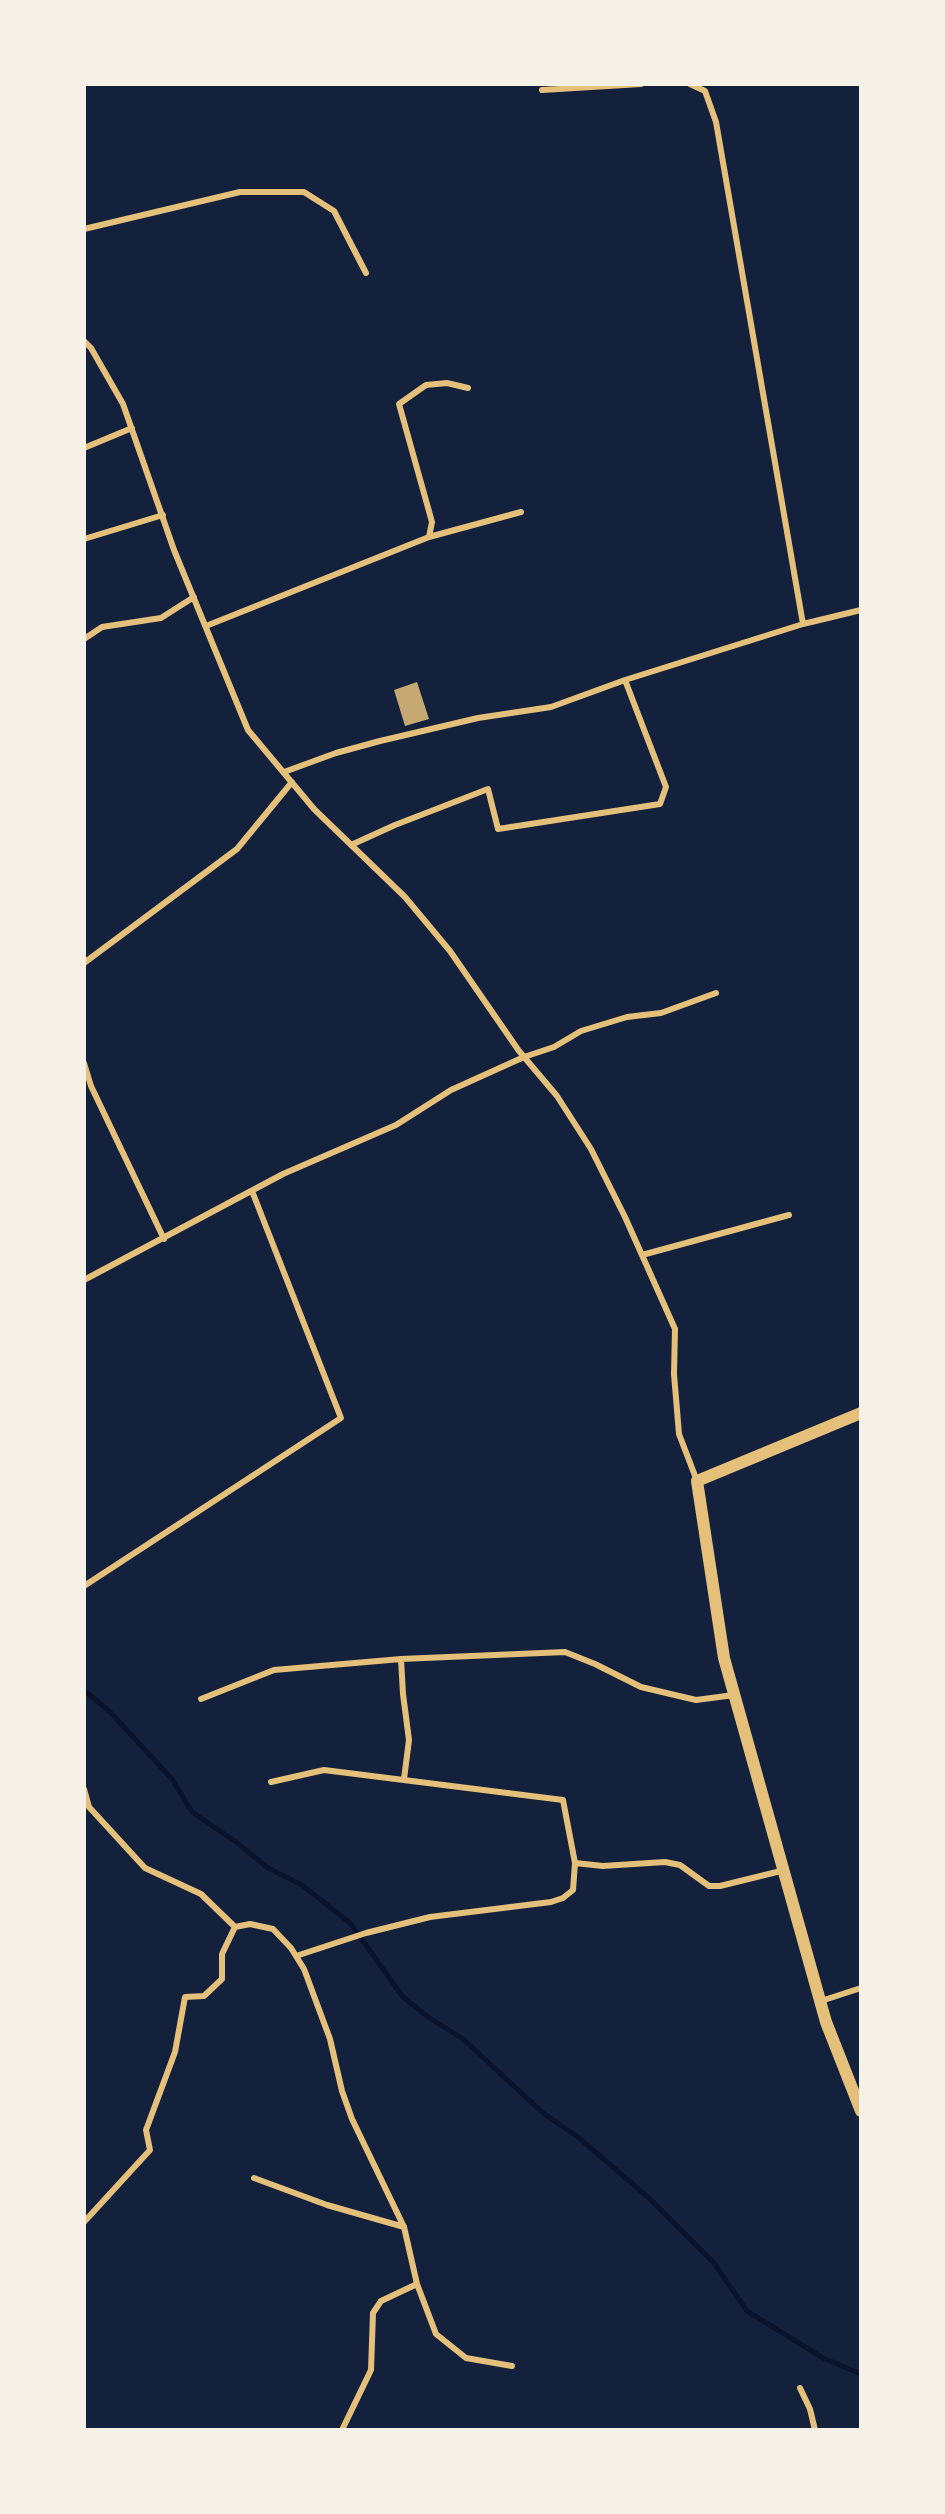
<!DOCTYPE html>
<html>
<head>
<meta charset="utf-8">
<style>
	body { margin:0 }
	#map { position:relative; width:945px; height:2514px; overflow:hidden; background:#14213d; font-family:Lora,serif }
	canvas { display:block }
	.frame { position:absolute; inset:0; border:86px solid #f6f1e7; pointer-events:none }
</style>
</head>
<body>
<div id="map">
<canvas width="945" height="2514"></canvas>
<div class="frame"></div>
</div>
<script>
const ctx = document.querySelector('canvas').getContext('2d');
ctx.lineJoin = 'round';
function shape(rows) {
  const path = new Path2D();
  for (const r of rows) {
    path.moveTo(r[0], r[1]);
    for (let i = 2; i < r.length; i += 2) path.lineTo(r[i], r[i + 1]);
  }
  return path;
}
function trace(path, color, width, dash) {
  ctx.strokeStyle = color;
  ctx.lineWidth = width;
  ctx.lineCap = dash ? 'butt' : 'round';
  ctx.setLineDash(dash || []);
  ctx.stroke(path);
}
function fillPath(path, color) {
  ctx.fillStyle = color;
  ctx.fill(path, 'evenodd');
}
const stream = shape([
	[84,1690,110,1712,172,1779,192,1812,236,1842,268,1868,302,1885,350,1923,403,1997,428,2017,463,2039,543,2113,578,2137,650,2199,714,2263,747,2311,823,2358,861,2374]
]);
const building = shape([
	[417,682,429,719,405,726,394,690]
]);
const minor = shape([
	[690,84,705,91,716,122,803,624],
	[542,90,641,84],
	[84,229,240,192,304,192,334,211,366,273],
	[84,341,91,348,123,404,174,550,248,730,314,809,405,897,450,951,519,1051,557,1096,591,1149,625,1217,675,1329,674,1374,679,1434,697,1481],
	[84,448,132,428],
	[429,537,521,512],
	[84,539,163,515],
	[206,626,429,537,432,522,399,404,426,385,447,383,468,388],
	[84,639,102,627,161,618,194,597],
	[284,772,336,753,380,741,478,718,551,707,625,680,803,624,861,610],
	[351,845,395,825,488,789,498,829,660,804,666,787,625,680],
	[84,963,237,849,292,782],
	[84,1063,91,1086,164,1239],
	[642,1255,789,1215],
	[84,1280,283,1174,396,1125,451,1090,524,1057,554,1047,581,1031,627,1017,661,1013,716,993],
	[84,1586,341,1418,252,1191],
	[401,1659,565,1652,595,1664,641,1687,696,1700,734,1695],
	[201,1699,274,1670,401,1659,403,1694,409,1740,404,1779],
	[271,1782,324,1770,563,1800,575,1863],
	[84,1789,89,1807,145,1868,201,1894,235,1927],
	[296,1956,366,1933,430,1917,551,1902,563,1898,573,1890,575,1863,603,1866,665,1862,680,1865,709,1886,720,1886,785,1870],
	[821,2001,861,1988],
	[254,2178,327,2205,404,2227],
	[84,2222,150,2150,146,2130,175,2052,185,1997,204,1996,222,1979,222,1954,235,1927,250,1924,273,1929,291,1948,304,1969,330,2039,342,2091,352,2119,404,2227,417,2284,381,2301,373,2313,371,2370,342,2430],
	[417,2284,436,2334,466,2358,512,2366],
	[800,2388,810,2409,815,2430]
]);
const secondary = shape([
	[861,1413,697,1481,724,1658,826,2022,861,2111]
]);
trace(stream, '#0b132b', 5);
fillPath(building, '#c6a872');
trace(minor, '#e5c07b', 6);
trace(secondary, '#e5c07b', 12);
</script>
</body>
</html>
